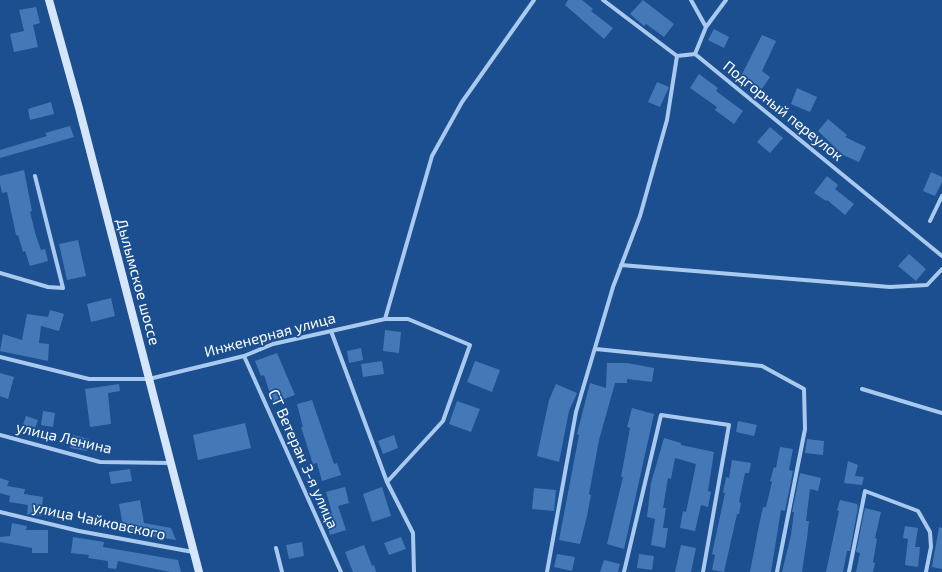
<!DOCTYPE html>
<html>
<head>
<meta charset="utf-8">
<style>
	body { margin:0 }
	canvas { display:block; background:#1b4f8f }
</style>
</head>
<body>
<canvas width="942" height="572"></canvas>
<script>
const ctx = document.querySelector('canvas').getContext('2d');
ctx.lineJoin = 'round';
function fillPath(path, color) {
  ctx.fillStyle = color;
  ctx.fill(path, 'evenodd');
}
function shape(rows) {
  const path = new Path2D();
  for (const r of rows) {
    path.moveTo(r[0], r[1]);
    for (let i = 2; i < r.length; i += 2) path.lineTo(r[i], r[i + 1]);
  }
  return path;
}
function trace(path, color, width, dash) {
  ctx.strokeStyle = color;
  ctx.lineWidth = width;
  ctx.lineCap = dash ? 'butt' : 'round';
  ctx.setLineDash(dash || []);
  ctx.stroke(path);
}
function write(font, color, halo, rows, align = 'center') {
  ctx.font = font + ' "Exo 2",sans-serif';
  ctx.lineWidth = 3.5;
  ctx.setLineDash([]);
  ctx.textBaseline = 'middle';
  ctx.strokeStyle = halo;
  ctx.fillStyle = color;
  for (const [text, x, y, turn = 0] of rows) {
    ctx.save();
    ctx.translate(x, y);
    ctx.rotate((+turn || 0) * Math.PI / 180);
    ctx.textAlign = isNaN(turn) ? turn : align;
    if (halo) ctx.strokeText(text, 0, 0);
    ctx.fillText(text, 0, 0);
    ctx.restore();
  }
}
const building = shape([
	[568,0,582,0,593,9,591,11,613,28,604,39,565,5],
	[643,0,674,24,664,37,646,24,644,26,630,14],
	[36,7,40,23,33,25,38,47,14,52,10,34,24,31,19,10],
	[714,29,729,37,724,48,708,40],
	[762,35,776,41,762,71,770,77,762,89,741,76],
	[699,74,718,88,716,91,743,111,734,124,715,110,717,107,690,88],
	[657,82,669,87,660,107,648,102],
	[797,88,817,97,810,112,791,104],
	[51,102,54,114,30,120,28,109],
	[828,119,847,135,845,137,866,147,859,162,843,155,818,131],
	[70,126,74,137,0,158,0,150,47,136,45,133],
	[770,127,783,138,770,153,757,142],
	[24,170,32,211,30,212,36,236,41,250,45,249,48,261,30,266,25,251,23,252,18,235,16,235,7,192,2,193,0,184,0,176],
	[931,172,942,177,942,182,935,196,923,191],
	[827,176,838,185,835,189,854,204,845,215,827,200,826,201,814,193],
	[78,240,86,276,67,280,59,244],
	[909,254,926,269,916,281,898,266],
	[111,298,115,316,91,322,87,304],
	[50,310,64,314,59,331,41,326,39,343,49,344,48,361,0,351,3,334,22,340,27,314,48,317],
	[385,330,401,332,399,353,383,351],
	[361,348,363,360,349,363,347,351],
	[277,353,295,395,273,403,264,375,261,376,255,361],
	[382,361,384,374,363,377,361,364],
	[475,361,500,370,492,392,467,382],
	[607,363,627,363,654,368,652,382,627,379,627,383,615,383,599,440,589,494,591,495,587,516,580,544,559,540,579,435,577,434,590,383,606,388],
	[0,373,14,377,8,399,0,396],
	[119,384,120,391,108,393,111,424,90,427,85,389],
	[556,384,577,393,569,411,559,462,537,456,549,400],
	[312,400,334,464,337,463,341,475,322,481,317,463,313,464,301,427,303,427,297,404],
	[457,401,480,409,471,432,449,424],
	[632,408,654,414,624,549,607,544,623,477,621,477,630,428,627,427],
	[43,411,55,413,53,427,41,425],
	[26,416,38,420,33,435,21,431],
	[738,421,757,425,754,436,736,432],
	[245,423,251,448,198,460,193,435],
	[73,435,89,439,87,451,70,448],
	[394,435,398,448,383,454,378,441],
	[664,438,681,443,681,445,714,452,708,491,711,492,708,507,701,505,695,531,680,528,683,511,686,512,696,464,675,458,671,479,668,478,663,508,666,508,663,528,668,528,665,548,651,545,655,519,647,517,651,483],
	[807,439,824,441,823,455,805,453],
	[780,447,793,449,789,470,793,471,785,511,781,510,771,572,750,572,759,525,763,507,766,507,772,482,770,481,774,467,776,468],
	[732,460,751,463,749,473,745,473,739,502,741,503,739,514,737,514,724,572,712,570,715,555,712,554,725,493,723,493,726,477,729,478],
	[848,461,858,465,855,476,864,477,862,485,844,483],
	[130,469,132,481,111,484,109,472],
	[800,473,821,478,818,491,810,489,806,521,809,521,807,538,802,572,782,572,791,535,794,512,792,512],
	[0,478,9,481,7,486,25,489,24,494,43,497,41,516,27,514,28,505,9,502,10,496,0,493],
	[345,487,349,503,338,506,346,530,330,535,324,515,332,513,326,492],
	[382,487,391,516,372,522,363,494],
	[534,488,556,490,554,511,532,509],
	[140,500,144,523,171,528,176,540,124,532,119,504],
	[840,500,857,504,858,507,850,551,847,551,843,572,826,572,839,511,837,510],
	[865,508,881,512,875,538,877,539,873,562,875,563,873,572,856,572,860,553,856,552],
	[12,523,27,526,26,530,48,530,48,553,32,553,32,548,0,542,0,537,10,536],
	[905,526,918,528,915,547,920,547,918,567,905,565,908,539,903,538],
	[939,527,942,528,942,569,932,567],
	[73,537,104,542,103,547,178,560,181,572,170,572,118,561,116,569,108,568,108,561,88,558,89,555,71,553],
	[401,537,406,549,389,555,384,543],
	[302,542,304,556,289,559,286,545],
	[364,545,372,566,374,565,376,572,353,572,345,552],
	[681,545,696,548,691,572,675,572],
	[557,554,575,557,572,571,554,567],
	[639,554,654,556,652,570,637,568],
	[604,560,620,564,618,572,600,572]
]);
const minor = shape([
	[603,0,677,56,695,54,942,256],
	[691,0,706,27],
	[695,54,706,27,726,0],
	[930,221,942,196],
	[621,265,890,287,927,285,942,269],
	[0,273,48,287,63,288,35,176],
	[385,319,408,319,470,345,443,421,387,482],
	[331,331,387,482,413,533,414,572],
	[596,349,762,366,804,389,805,429,777,572],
	[244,356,341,572],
	[0,357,89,379,149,379,244,356,273,344,385,319,432,156,462,102,534,0],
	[862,389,942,413],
	[0,435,100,462,170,463],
	[0,512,79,531,193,552],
	[276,548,282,572],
	[547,572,576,412,613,287,640,216,667,120,677,56],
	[624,572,661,415,729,425,703,572],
	[849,572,865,491,918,511,930,532,931,547,926,572]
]);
const secondary = shape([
	[49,0,79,108,199,572]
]);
const streetNames = [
	["Подгорный переулок",783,111,39],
	["Дылымское шоссе",138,282,75],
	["Инженерная улица",270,335,-15],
	["улица Ленина",64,438,13],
	["СТ Ветеран 3-я улица",303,459,66],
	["улица Чайковского",99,521,12]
];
fillPath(building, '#4478b7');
trace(minor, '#a9c9ee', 4);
trace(secondary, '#d6e6fa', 8);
write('15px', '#fff', '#1b4f8f', streetNames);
</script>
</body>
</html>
